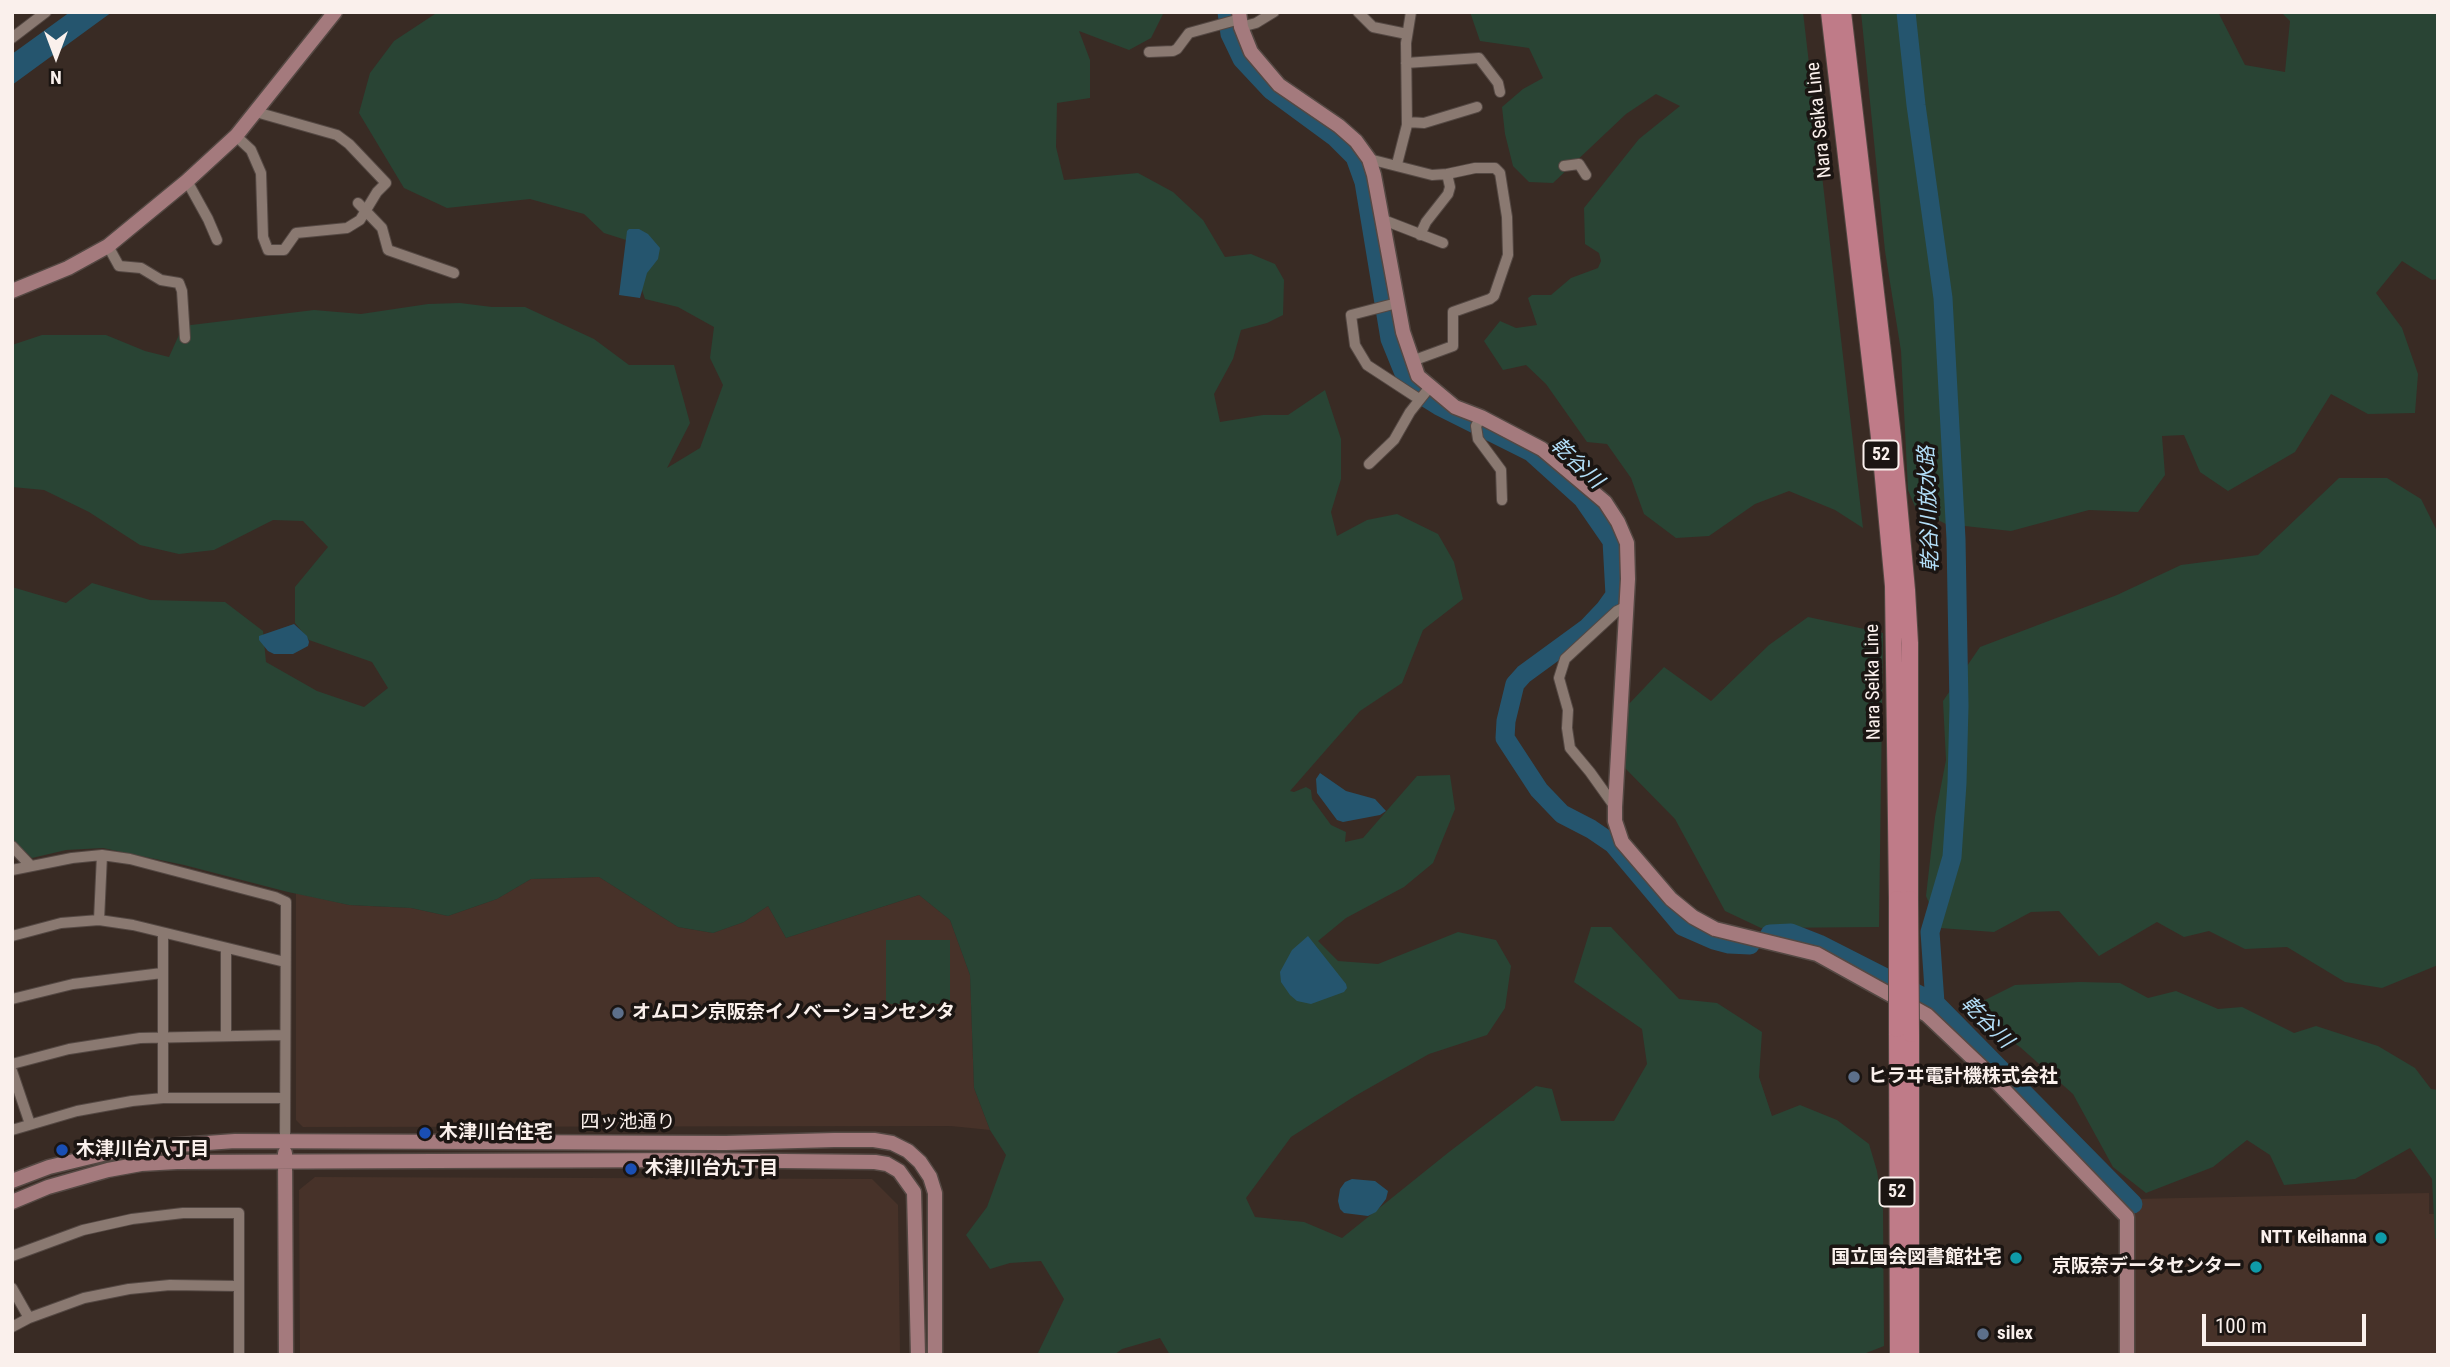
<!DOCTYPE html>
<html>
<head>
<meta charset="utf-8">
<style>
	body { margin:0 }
	#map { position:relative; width:2450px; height:1367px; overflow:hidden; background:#392b24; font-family:"Roboto Condensed",sans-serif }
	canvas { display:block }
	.frame { position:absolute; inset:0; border:14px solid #faf0ec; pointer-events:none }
	.north { position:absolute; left:21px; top:21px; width:70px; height:70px; -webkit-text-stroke:5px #1b1512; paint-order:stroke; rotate:180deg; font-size:19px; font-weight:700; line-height:28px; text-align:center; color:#faf0ec }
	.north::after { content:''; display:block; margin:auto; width:24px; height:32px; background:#faf0ec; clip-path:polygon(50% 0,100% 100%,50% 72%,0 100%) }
	.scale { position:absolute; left:2202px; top:1314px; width:164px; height:32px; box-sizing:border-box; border:4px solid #faf0ec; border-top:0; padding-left:9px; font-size:21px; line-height:24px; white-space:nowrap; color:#faf0ec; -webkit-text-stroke:5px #1b1512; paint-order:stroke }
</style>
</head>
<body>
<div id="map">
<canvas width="2450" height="1367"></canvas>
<div class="frame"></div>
<div class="north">N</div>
<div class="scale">100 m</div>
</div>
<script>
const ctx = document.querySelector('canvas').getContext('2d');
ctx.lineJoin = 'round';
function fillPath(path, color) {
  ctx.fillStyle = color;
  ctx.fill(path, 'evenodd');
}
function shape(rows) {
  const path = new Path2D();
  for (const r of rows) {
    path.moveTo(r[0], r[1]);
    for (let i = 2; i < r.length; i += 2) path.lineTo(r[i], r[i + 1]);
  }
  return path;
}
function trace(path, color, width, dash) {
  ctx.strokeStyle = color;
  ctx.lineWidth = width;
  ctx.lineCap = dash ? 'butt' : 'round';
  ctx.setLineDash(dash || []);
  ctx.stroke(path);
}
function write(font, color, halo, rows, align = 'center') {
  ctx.font = font + ' "Roboto Condensed","Noto Sans JP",sans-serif';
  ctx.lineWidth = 7;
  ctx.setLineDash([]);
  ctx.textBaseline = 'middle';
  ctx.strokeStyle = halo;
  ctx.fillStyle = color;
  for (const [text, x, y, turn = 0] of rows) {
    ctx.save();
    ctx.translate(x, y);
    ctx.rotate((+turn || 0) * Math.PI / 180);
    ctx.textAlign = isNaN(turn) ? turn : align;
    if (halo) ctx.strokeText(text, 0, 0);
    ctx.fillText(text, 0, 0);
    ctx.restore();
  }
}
const built = shape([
	[599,877,678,927,713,933,744,922,768,906,786,938,919,895,950,920,970,975,974,1088,990,1130,951,1126,303,1127,296,1120,296,893,349,905,411,908,448,916,497,899,531,879],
	[315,1177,872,1179,898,1205,900,1355,300,1355,299,1190],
	[2429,1193,2429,1214,2438,1214,2438,1355,2134,1355,2133,1199]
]);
const green = shape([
	[438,12,1164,12,1151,38,1129,50,1079,31,1090,60,1090,98,1057,103,1056,147,1064,180,1138,173,1173,192,1203,220,1225,257,1251,254,1275,264,1284,280,1283,315,1267,323,1241,330,1233,359,1214,394,1220,422,1263,415,1288,415,1325,390,1341,439,1341,479,1331,512,1337,536,1367,520,1397,514,1438,534,1454,562,1463,599,1423,630,1402,683,1360,711,1290,791,1294,792,1306,787,1311,790,1312,799,1331,825,1346,832,1345,842,1363,838,1417,776,1450,775,1455,809,1433,863,1404,887,1346,918,1318,941,1338,961,1378,964,1458,932,1496,940,1511,966,1505,1008,1487,1035,1429,1054,1355,1096,1291,1137,1246,1198,1255,1217,1304,1222,1342,1238,1449,1152,1536,1086,1552,1089,1561,1121,1614,1121,1647,1064,1642,1029,1574,982,1591,927,1611,927,1679,999,1717,1003,1762,1032,1759,1077,1772,1116,1800,1105,1837,1120,1869,1144,1877,1171,1883,1210,1884,1346,1861,1355,1170,1355,1160,1338,1122,1349,1114,1355,1037,1355,1064,1299,1041,1261,1010,1263,990,1269,966,1235,987,1207,1006,1155,990,1130,974,1088,970,975,950,920,919,895,786,938,768,906,744,922,713,933,678,927,599,877,531,879,497,899,448,916,411,908,349,905,288,892,184,865,103,848,66,850,32,858,12,839,12,587,66,603,92,583,150,600,225,602,263,631,266,662,317,691,364,707,388,688,372,662,309,640,295,623,295,587,328,547,303,521,273,520,214,550,179,554,140,545,89,512,44,490,12,487,12,345,42,335,106,335,145,351,169,357,183,326,314,310,361,314,428,304,460,303,492,307,525,307,594,339,629,365,674,365,690,423,667,468,700,448,723,385,710,358,714,327,678,307,645,299,638,278,645,246,604,233,584,214,530,199,447,208,404,188,359,113,370,73,394,41],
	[1470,12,1803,12,1863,528,1835,510,1789,491,1755,504,1709,536,1676,538,1644,514,1631,478,1607,444,1587,442,1546,384,1526,365,1503,370,1484,341,1500,321,1516,328,1537,325,1528,298,1532,295,1551,295,1571,278,1598,268,1601,261,1599,253,1585,244,1584,208,1639,139,1680,106,1656,94,1626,114,1553,183,1529,182,1513,166,1505,134,1502,107,1523,89,1543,78,1529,48,1480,41],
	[1861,12,2218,12,2245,65,2285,72,2290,21,2281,12,2438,12,2438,279,2432,280,2402,261,2376,293,2402,328,2418,374,2415,413,2368,414,2331,394,2295,452,2228,491,2200,472,2184,435,2162,436,2165,475,2138,512,2089,510,2011,531,1946,524,1916,509,1908,490,1901,351,1885,251],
	[2339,478,2387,478,2421,499,2438,533,2438,965,2382,988,2345,982,2287,947,2245,949,2209,931,2184,937,2157,922,2099,956,2059,911,2031,912,1994,932,1940,928,1926,896,1935,817,1946,760,1943,701,1980,647,2117,595,2181,565,2258,555],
	[1808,617,1883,633,1879,927,1761,928,1725,911,1675,819,1624,767,1628,705,1664,667,1711,701,1769,645],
	[886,940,950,940,950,1004,886,1004],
	[2080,982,2120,983,2148,998,2176,991,2218,1009,2242,1007,2294,1033,2316,1026,2378,1046,2415,1068,2431,1089,2438,1090,2438,1238,2435,1239,2432,1179,2410,1148,2355,1179,2284,1185,2270,1155,2247,1140,2213,1167,2146,1193,2113,1167,2073,1094,2020,1047,1978,1020,1977,1004,2015,985]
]);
const water = shape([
	[70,12,112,12,12,85,12,54],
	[629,229,639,229,648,234,660,248,658,259,647,273,640,298,619,295,627,231],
	[294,624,307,636,309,642,308,646,293,654,274,654,268,651,259,640,259,636],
	[1320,773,1346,791,1375,799,1386,811,1380,815,1343,822,1337,820,1317,793,1316,779],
	[1308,936,1346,984,1347,988,1344,992,1311,1004,1297,1001,1290,995,1281,982,1280,972,1292,950],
	[1352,1179,1375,1181,1388,1191,1386,1199,1376,1212,1368,1216,1344,1213,1340,1209,1338,1201,1340,1189,1345,1182]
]);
const river = shape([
	[1227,12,1230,34,1242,59,1271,90,1335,137,1355,157,1364,182,1390,339,1403,371,1410,383,1423,396,1439,406,1531,452,1583,499,1612,541,1615,595,1605,609,1587,628,1524,674,1515,684,1506,721,1505,738,1539,790,1562,814,1591,829,1613,844,1682,926,1714,940,1729,944,1750,945],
	[1906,12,1916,105,1943,298,1956,539,1959,706,1957,783,1952,857,1930,932,1935,1003],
	[1770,934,1791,933,1819,944,1935,1003,2133,1204]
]);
const street = shape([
	[1358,12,1373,27,1407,34],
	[1241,27,1256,23,1274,12],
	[12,38,46,12],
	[1149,52,1173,51,1177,49,1189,33,1240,19],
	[1406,63,1479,58,1498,83,1500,92],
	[1407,122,1424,123,1477,107],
	[236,136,251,150,261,173,263,237,268,250,284,250,296,233,347,228,360,220,377,192,386,183,349,144,337,135,256,112],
	[1369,159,1432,175,1447,174,1475,168,1495,168,1500,173,1507,217,1508,255,1494,296,1490,299,1453,312,1453,346,1412,361],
	[1397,164,1407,125,1406,43,1411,12],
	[1564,166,1579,164,1586,175],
	[187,181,208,219,217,240],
	[358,203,382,228,388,250,454,273],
	[1381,219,1443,243],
	[1420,235,1426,222,1448,194,1450,187,1447,174],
	[108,246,119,266,141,268,161,280,179,283,182,291,185,338],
	[1397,303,1351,315,1355,345,1367,365,1419,399],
	[1481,417,1476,426,1478,439,1501,470,1502,500],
	[1369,464,1394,440,1410,412,1429,388],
	[1615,807,1590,772,1570,748,1567,728,1568,710,1559,678,1565,659,1617,611,1627,606],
	[12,846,30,865],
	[12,870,72,858,102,855,130,859,275,897,286,902,285,1140],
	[99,920,102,855],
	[163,933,163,1098],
	[12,936,61,923,99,920,133,925,285,962],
	[226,948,226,1035],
	[12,999,73,984,162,973],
	[12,1064,69,1049,140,1038,285,1035],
	[12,1071,30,1124],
	[12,1130,77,1111,132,1101,163,1098,285,1098],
	[12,1256,83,1230,132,1219,183,1213,239,1213,239,1355],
	[12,1288,29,1318,12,1327],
	[29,1318,84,1298,129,1289,170,1285,238,1286]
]);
const secondary = shape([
	[1239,12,1241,27,1251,52,1279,85,1339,126,1356,141,1369,159,1374,175,1403,332,1418,376,1455,407,1481,417,1542,449,1605,502,1618,522,1627,543,1628,579,1615,807,1615,821,1622,842,1671,899,1693,917,1715,929,1817,954,1927,1015,1985,1070,2127,1217,2127,1355],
	[12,291,68,268,108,246,187,181,236,136,335,12],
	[285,1153,286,1355],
	[12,1181,49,1167,107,1153,137,1148,235,1141,726,1143,834,1140,874,1140,892,1143,908,1151,920,1162,930,1177,935,1193,935,1355],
	[12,1202,48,1187,108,1170,141,1164,177,1162,693,1160,875,1162,887,1164,899,1171,914,1192,918,1355]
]);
const primary = shape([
	[1829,12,1880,446,1893,586,1897,899],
	[1843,12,1893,437,1907,590,1910,643,1910,899],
	[1897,1029,1898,1355],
	[1911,1034,1911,1355]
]);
const primaryBridge = shape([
	[1897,899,1897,1029],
	[1910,899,1911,1034]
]);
const markers = [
	[618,1013,7,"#5c6f8a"],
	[1854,1077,7,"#5c6f8a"],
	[425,1133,7,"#1a4fb4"],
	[62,1150,7,"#1a4fb4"],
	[631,1169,7,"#1a4fb4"],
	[2381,1238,7,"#0f9aa8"],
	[2016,1258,7,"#0f9aa8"],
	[2256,1267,7,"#0f9aa8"],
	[1983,1334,7,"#5c6f8a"]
];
const shields = [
	[1881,455,35],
	[1897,1192,35]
];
const shieldNames = [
	["52",1881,455],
	["52",1897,1192]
];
const streetNames = [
	["Nara Seika Line",1820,120,-96],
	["Nara Seika Line",1874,682,-91],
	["四ッ池通り",628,1123]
];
const poiNames = [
	["オムロン京阪奈イノベーションセンタ",632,1013],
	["ヒラヰ電計機株式会社",1868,1077],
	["木津川台住宅",439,1133],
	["木津川台八丁目",76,1150],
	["木津川台九丁目",645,1169],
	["NTT Keihanna",2367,1238,"right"],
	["国立国会図書館社宅",2002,1258,"right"],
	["京阪奈データセンター",2242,1267,"right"],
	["silex",1997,1334]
];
const waterNames = [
	["乾谷川",1576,464,43],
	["乾谷川放水路",1930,509,-92],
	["乾谷川",1986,1023,45]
];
fillPath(built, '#473229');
fillPath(green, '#294434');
fillPath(water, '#25556e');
trace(river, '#25556e', 19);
trace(street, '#544843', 12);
trace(secondary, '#544843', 17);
trace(primary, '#544843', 18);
trace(street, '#8a7971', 10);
trace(secondary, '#a47a7d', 14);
trace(primary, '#bf7b88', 16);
trace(primaryBridge, '#544843', 18, []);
trace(primaryBridge, '#bf7b88', 16);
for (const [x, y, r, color] of markers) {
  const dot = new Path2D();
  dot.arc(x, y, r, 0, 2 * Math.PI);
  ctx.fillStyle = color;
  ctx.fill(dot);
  trace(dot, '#1b1512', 2.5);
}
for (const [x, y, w] of shields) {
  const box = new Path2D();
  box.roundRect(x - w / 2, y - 14.5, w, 29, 5);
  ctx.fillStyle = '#1b1512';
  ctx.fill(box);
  trace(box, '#faf0ec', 2);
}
write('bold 18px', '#faf0ec', null, shieldNames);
write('19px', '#faf0ec', '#1b1512', streetNames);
write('bold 19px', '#faf0ec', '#1b1512', poiNames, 'left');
write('italic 21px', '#b2def8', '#1b1512', waterNames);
</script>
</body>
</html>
